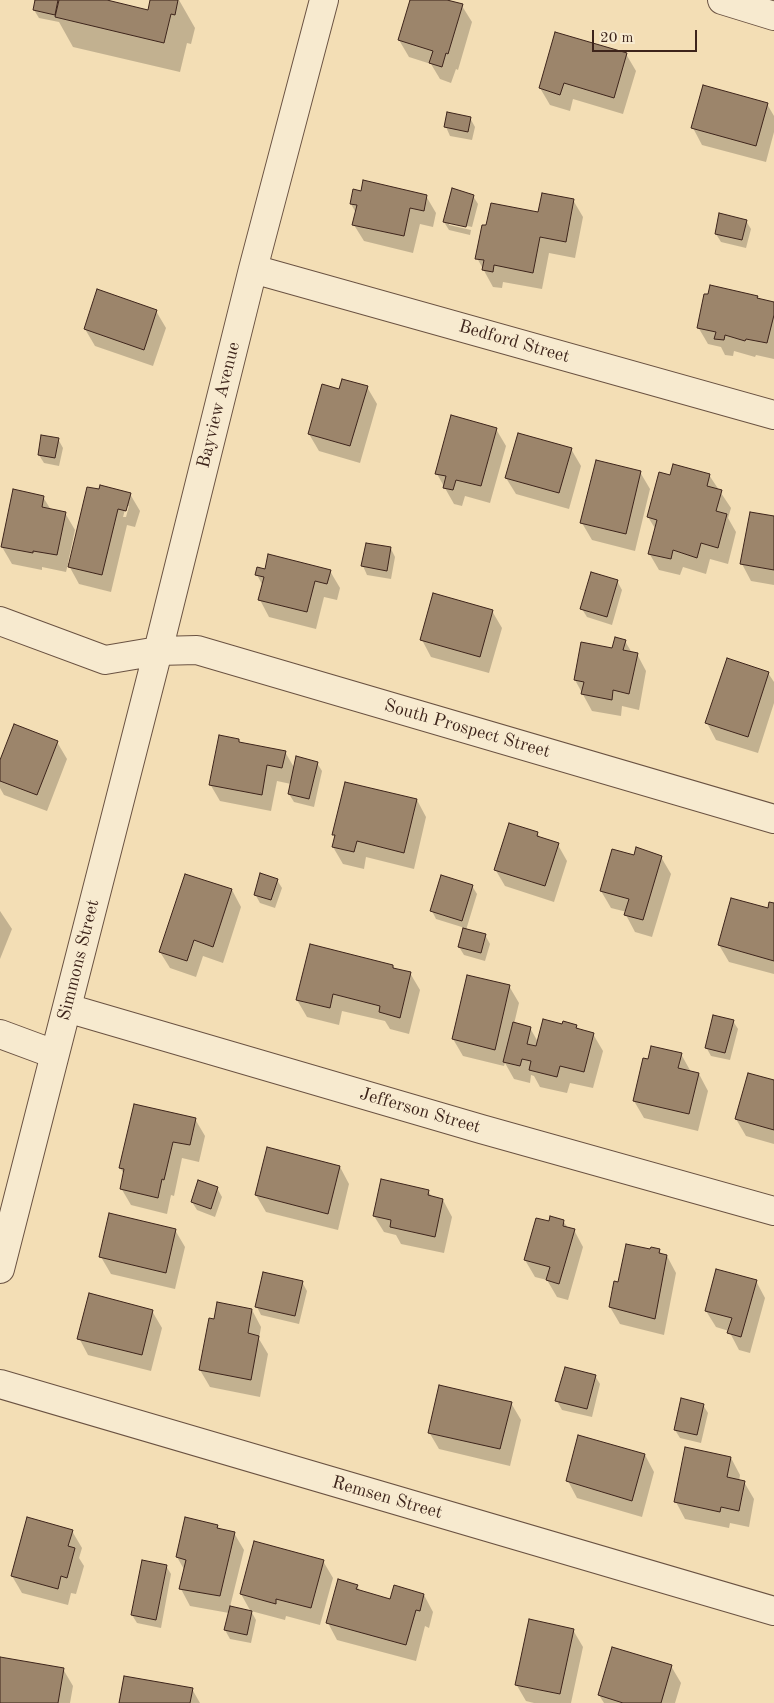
<!DOCTYPE html>
<html>
<head>
<meta charset="utf-8">
<style>
	body { margin:0 }
	#map { position:relative; width:774px; height:1703px; overflow:hidden; background:#f3deb5; font-family:"Old Standard TT",serif }
	canvas { display:block }
	.scale { position:absolute; left:592px; top:30px; width:105px; height:22px; box-sizing:border-box; border:2px solid #3d241b; border-top:0; padding-left:6px; font-size:15px; line-height:18px; white-space:nowrap; color:#3d241b; -webkit-text-stroke:4px #f7eacf; paint-order:stroke }
</style>
</head>
<body>
<div id="map">
<canvas width="774" height="1703"></canvas>
<div class="scale">20 m</div>
</div>
<script>
const ctx = document.querySelector('canvas').getContext('2d');
ctx.lineJoin = 'round';
function fillPath(path, color) {
  ctx.fillStyle = color;
  ctx.fill(path, 'evenodd');
}
function shape(rows) {
  const path = new Path2D();
  for (const r of rows) {
    path.moveTo(r[0], r[1]);
    for (let i = 2; i < r.length; i += 2) path.lineTo(r[i], r[i + 1]);
  }
  return path;
}
function trace(path, color, width, dash) {
  ctx.strokeStyle = color;
  ctx.lineWidth = width;
  ctx.lineCap = dash ? 'butt' : 'round';
  ctx.setLineDash(dash || []);
  ctx.stroke(path);
}
function write(font, color, halo, rows, align = 'center') {
  ctx.font = font + ' "Old Standard TT",serif';
  ctx.lineWidth = 4.5;
  ctx.setLineDash([]);
  ctx.textBaseline = 'middle';
  ctx.strokeStyle = halo;
  ctx.fillStyle = color;
  for (const [text, x, y, turn = 0] of rows) {
    ctx.save();
    ctx.translate(x, y);
    ctx.rotate((+turn || 0) * Math.PI / 180);
    ctx.textAlign = isNaN(turn) ? turn : align;
    if (halo) ctx.strokeText(text, 0, 0);
    ctx.fillText(text, 0, 0);
    ctx.restore();
  }
}
const shadow = shape([
	[36,0,103,0,149,11,152,0,179,0,195,28,191,44,187,43,180,72,73,47,59,22,39,18,34,10],
	[411,0,443,0,462,6,472,22,458,70,456,69,451,83,440,79,431,64,409,57,399,40],
	[626,54,636,71,623,114,573,99,570,111,550,105,540,88],
	[767,104,774,116,774,132,766,162,702,145,693,128],
	[470,118,475,127,472,140,450,136,446,127],
	[426,196,436,213,433,227,420,224,413,253,364,241,354,225,356,213,351,204],
	[473,196,478,204,472,227,449,222,449,225,471,230,470,235,449,230,444,222],
	[573,200,583,217,575,258,549,253,542,289,503,282,502,288,493,287,477,258,539,214],
	[746,221,751,229,746,248,721,242,716,234],
	[98,291,156,311,166,328,153,366,95,346,85,329],
	[757,297,759,300,774,303,774,359,756,355,755,357,734,351,733,356,725,355,721,347,708,344,698,327],
	[367,387,377,404,360,463,319,451,309,434,340,391],
	[496,429,506,446,490,503,465,496,462,506,454,504,437,474],
	[58,439,63,448,59,466,44,463,39,455],
	[571,449,581,466,569,509,516,494,506,478],
	[640,472,650,489,635,551,592,540,582,523],
	[709,475,731,508,728,518,736,532,728,564,710,559,706,574,683,567,680,575,659,570,649,553,656,530,648,517,671,476],
	[130,494,140,511,135,527,127,525,111,592,79,584,68,564,66,572,42,567,42,570,12,564,2,547,43,497,51,510,65,513,75,530,68,563,70,563],
	[126,506,129,506,126,517,123,517],
	[774,518,774,585,751,581,742,564],
	[391,549,395,557,391,579,367,575,363,566],
	[330,571,340,588,337,600,324,597,316,629,269,617,260,600,263,586,257,575],
	[617,581,622,590,612,625,587,617,582,609],
	[492,611,502,628,489,673,431,657,422,640],
	[625,641,632,653,637,654,646,671,639,710,622,706,621,716,592,711,575,680],
	[768,673,774,682,774,703,758,753,716,740,707,723],
	[238,740,241,744,285,752,295,769,317,763,322,771,314,807,294,802,289,794,291,784,277,781,271,811,220,801,210,784],
	[57,742,67,759,47,811,4,795,0,788,0,764],
	[417,800,426,817,414,869,366,857,364,869,343,864,333,847,336,838,334,834],
	[537,833,541,839,558,845,567,861,554,902,505,886,495,869],
	[661,857,671,874,652,937,635,932,626,915,627,912,611,908,601,891],
	[186,875,232,890,241,907,223,963,203,956,196,977,170,968,160,952],
	[277,880,282,888,275,908,260,903,255,894],
	[472,886,477,894,466,930,485,935,490,944,485,961,464,955,459,947,465,928,436,919,432,911],
	[774,904,774,974,729,962,719,945],
	[0,911,12,929,0,959],
	[393,966,395,970,410,973,420,990,409,1034,390,1029,385,1021,342,1011,339,1025,307,1017,297,1000],
	[509,986,519,1003,514,1024,530,1028,538,1042,563,1026,576,1026,579,1030,593,1034,603,1051,593,1088,570,1083,567,1093,540,1087,534,1076,531,1075,530,1083,514,1079,505,1063,504,1066,463,1056,453,1039],
	[733,1021,738,1029,730,1060,711,1056,706,1047],
	[681,1054,691,1072,699,1074,708,1091,698,1131,644,1118,634,1101,649,1060],
	[774,1081,774,1144,746,1136,736,1119],
	[195,1119,205,1136,199,1162,182,1158,174,1196,171,1195,167,1214,131,1205,121,1188,124,1174,120,1168],
	[340,1167,349,1184,338,1230,266,1212,256,1195],
	[217,1188,222,1197,215,1217,197,1210,192,1202],
	[428,1191,432,1197,443,1200,452,1217,444,1253,401,1244,396,1235,384,1232,374,1216],
	[563,1221,568,1228,574,1230,583,1247,568,1300,557,1297,547,1280,535,1277,525,1260,550,1223],
	[175,1230,185,1247,175,1289,111,1274,101,1257],
	[659,1250,662,1255,667,1256,676,1273,664,1335,620,1324,610,1307,619,1283,651,1251],
	[756,1281,765,1298,750,1353,739,1350,729,1331,716,1327,706,1311],
	[302,1282,307,1291,299,1324,261,1315,257,1307],
	[252,1310,261,1327,259,1339,268,1354,260,1397,210,1387,200,1370,215,1321],
	[152,1311,162,1328,151,1371,88,1355,79,1338],
	[595,1376,600,1384,592,1417,562,1410,557,1401],
	[511,1403,521,1420,510,1466,439,1449,429,1432],
	[703,1405,708,1413,701,1443,680,1438,675,1430],
	[645,1455,654,1472,642,1517,577,1498,568,1481],
	[731,1458,740,1475,739,1481,744,1482,754,1499,749,1527,730,1523,729,1528,685,1519,676,1502],
	[217,1526,220,1530,234,1533,244,1550,230,1607,251,1612,241,1594,323,1561,333,1578,320,1625,286,1616,285,1620,251,1611,256,1620,251,1643,230,1639,225,1630,229,1613,190,1606,181,1589,185,1571,177,1557],
	[72,1531,82,1548,79,1558,84,1566,76,1594,71,1593,68,1605,22,1593,12,1576],
	[166,1566,171,1574,161,1628,137,1623,132,1615],
	[357,1586,360,1591,391,1600,424,1595,433,1612,429,1628,425,1626,416,1661,337,1640,328,1623],
	[573,1630,583,1647,571,1703,534,1703,526,1701,516,1684],
	[0,1659,63,1669,73,1686,70,1703,0,1703],
	[671,1666,681,1683,675,1703,604,1703,599,1695],
	[192,1689,200,1703,121,1703]
]);
const building = shape([
	[35,0,58,0,55,15,33,10,35,0],
	[59,0,107,0,148,10,150,0,178,0,175,15,171,14,164,43,55,17,59,0],
	[410,0,447,0,463,4,448,54,446,53,442,67,429,63,433,51,398,40,410,0],
	[555,32,627,53,614,98,564,83,560,95,539,88,555,32],
	[703,85,768,103,756,146,691,128,703,85],
	[447,112,471,117,468,132,444,127,447,112],
	[363,180,427,195,424,211,410,208,404,236,352,225,357,205,350,204,353,189,361,191,363,180],
	[452,188,474,195,466,227,443,222,452,188],
	[542,193,574,199,566,242,540,237,533,273,494,265,493,272,482,270,484,260,475,259,482,225,486,225,491,203,538,212,542,193],
	[719,213,747,220,742,240,715,234,719,213],
	[710,285,758,296,757,298,774,302,774,315,767,343,746,339,745,341,725,335,724,340,714,339,716,332,697,328,704,294,708,294,710,285],
	[97,289,157,310,144,350,84,329,97,289],
	[342,379,368,386,350,446,308,434,322,384,339,389,342,379],
	[451,415,497,428,481,486,456,480,453,490,443,488,446,476,435,474,451,415],
	[518,433,572,448,559,493,505,478,518,433],
	[41,435,59,438,55,458,38,455,41,435],
	[596,460,641,471,626,534,580,523,596,460],
	[673,464,710,474,707,486,722,490,716,511,727,514,718,548,701,543,697,558,673,550,671,559,648,554,657,520,647,517,659,472,670,475,673,464],
	[100,485,131,493,126,511,118,509,102,575,68,567,87,487,99,489,100,485],
	[13,489,44,496,42,507,66,512,57,555,33,551,33,553,1,547,13,489],
	[750,512,774,516,774,570,740,564,750,512],
	[366,543,391,547,387,571,361,566,366,543],
	[268,554,331,570,327,584,315,581,307,612,258,600,264,577,255,575,257,567,265,569,268,554],
	[591,572,618,580,607,617,580,609,591,572],
	[433,593,493,610,480,657,420,640,433,593],
	[615,637,626,640,623,650,638,653,629,694,613,690,612,700,581,694,584,682,574,680,581,642,612,648,615,637],
	[727,658,769,672,748,737,705,723,727,658],
	[14,724,58,741,37,795,0,781,0,760,14,724],
	[219,735,239,739,239,742,286,751,282,768,267,765,262,795,209,785,219,735],
	[296,756,318,762,309,799,288,794,296,756],
	[345,782,417,799,404,853,357,841,354,852,332,847,335,835,332,835,345,782],
	[509,823,538,832,537,836,559,843,545,886,494,870,509,823],
	[636,847,662,856,643,920,624,915,629,899,600,891,612,849,634,855,636,847],
	[260,873,278,879,271,900,254,895,260,873],
	[185,874,232,889,213,947,194,940,187,961,159,952,185,874],
	[441,875,473,885,462,921,430,911,441,875],
	[731,898,768,908,769,902,774,903,774,961,718,945,731,898],
	[463,928,486,934,481,953,458,947,463,928],
	[310,944,393,965,393,968,411,972,400,1018,379,1012,380,1006,333,994,330,1008,296,1000,310,944],
	[467,975,510,985,495,1050,452,1039,467,975],
	[713,1015,734,1020,725,1053,705,1048,713,1015],
	[543,1019,562,1024,563,1021,577,1025,576,1028,594,1033,584,1072,560,1066,557,1077,529,1070,531,1061,522,1059,520,1066,503,1062,513,1022,531,1027,527,1044,536,1046,543,1019],
	[651,1046,682,1053,678,1068,699,1073,689,1114,633,1101,643,1058,648,1059,651,1046],
	[748,1073,774,1080,774,1130,735,1119,748,1073],
	[134,1104,196,1118,190,1145,173,1142,164,1180,162,1179,158,1198,120,1189,124,1169,119,1168,134,1104],
	[267,1147,340,1166,328,1214,255,1195,267,1147],
	[381,1179,429,1190,428,1195,443,1199,435,1237,390,1227,391,1220,373,1216,381,1179],
	[198,1180,218,1187,211,1209,191,1202,198,1180],
	[109,1213,176,1229,166,1273,99,1257,109,1213],
	[550,1216,564,1220,563,1226,575,1229,559,1284,546,1280,550,1267,524,1260,536,1218,549,1221,550,1216],
	[626,1244,650,1249,651,1247,660,1249,659,1253,667,1255,655,1319,609,1307,614,1281,618,1282,626,1244],
	[716,1269,757,1280,741,1337,727,1333,732,1318,705,1311,716,1269],
	[263,1272,303,1281,295,1316,255,1307,263,1272],
	[89,1293,153,1310,142,1355,77,1339,89,1293],
	[217,1302,252,1309,248,1333,259,1336,251,1380,199,1370,209,1318,214,1319,217,1302],
	[565,1367,596,1375,587,1409,555,1401,565,1367],
	[439,1385,512,1402,500,1449,428,1433,439,1385],
	[681,1398,704,1404,697,1435,674,1430,681,1398],
	[578,1435,645,1454,632,1501,566,1481,578,1435],
	[685,1447,731,1457,727,1477,745,1481,739,1511,721,1507,720,1512,674,1502,685,1447],
	[27,1517,73,1530,68,1546,75,1548,67,1578,61,1576,58,1589,11,1576,27,1517],
	[185,1517,218,1525,217,1528,235,1532,220,1596,179,1589,186,1560,176,1557,185,1517],
	[254,1541,324,1560,311,1608,276,1599,276,1604,240,1594,254,1541],
	[142,1560,167,1565,156,1620,131,1615,142,1560],
	[338,1579,358,1585,356,1589,390,1599,394,1585,424,1594,420,1611,416,1610,406,1645,326,1623,338,1579],
	[230,1606,252,1611,247,1635,224,1630,230,1606],
	[529,1619,574,1629,560,1694,515,1685,529,1619],
	[612,1647,672,1665,661,1703,623,1703,598,1695,612,1647],
	[0,1657,64,1668,58,1703,0,1703,0,1657],
	[124,1676,193,1688,190,1703,119,1703,124,1676]
]);
const minor = shape([
	[722,0,774,16],
	[253,269,774,415],
	[0,621,105,660,158,651,197,650,774,819],
	[67,1008,481,1129,774,1211],
	[0,1034,54,1054],
	[0,1269,158,651,253,269,324,0],
	[0,1384,774,1611]
]);
const streetNames = [
	["Bedford Street",514,342,16],
	["Bayview Avenue",219,405,-76],
	["South Prospect Street",467,729,16],
	["Simmons Street",79,960,-76],
	["Jefferson Street",420,1111,16],
	["Remsen Street",387,1498,16]
];
fillPath(shadow, '#0003');
fillPath(building, '#9c856b');
trace(building, '#3d241b', 1);
trace(minor, '#6a5242', 30);
trace(minor, '#f7eacf', 28);
write('18px', '#3d241b', '#f7eacf', streetNames);
</script>
</body>
</html>
